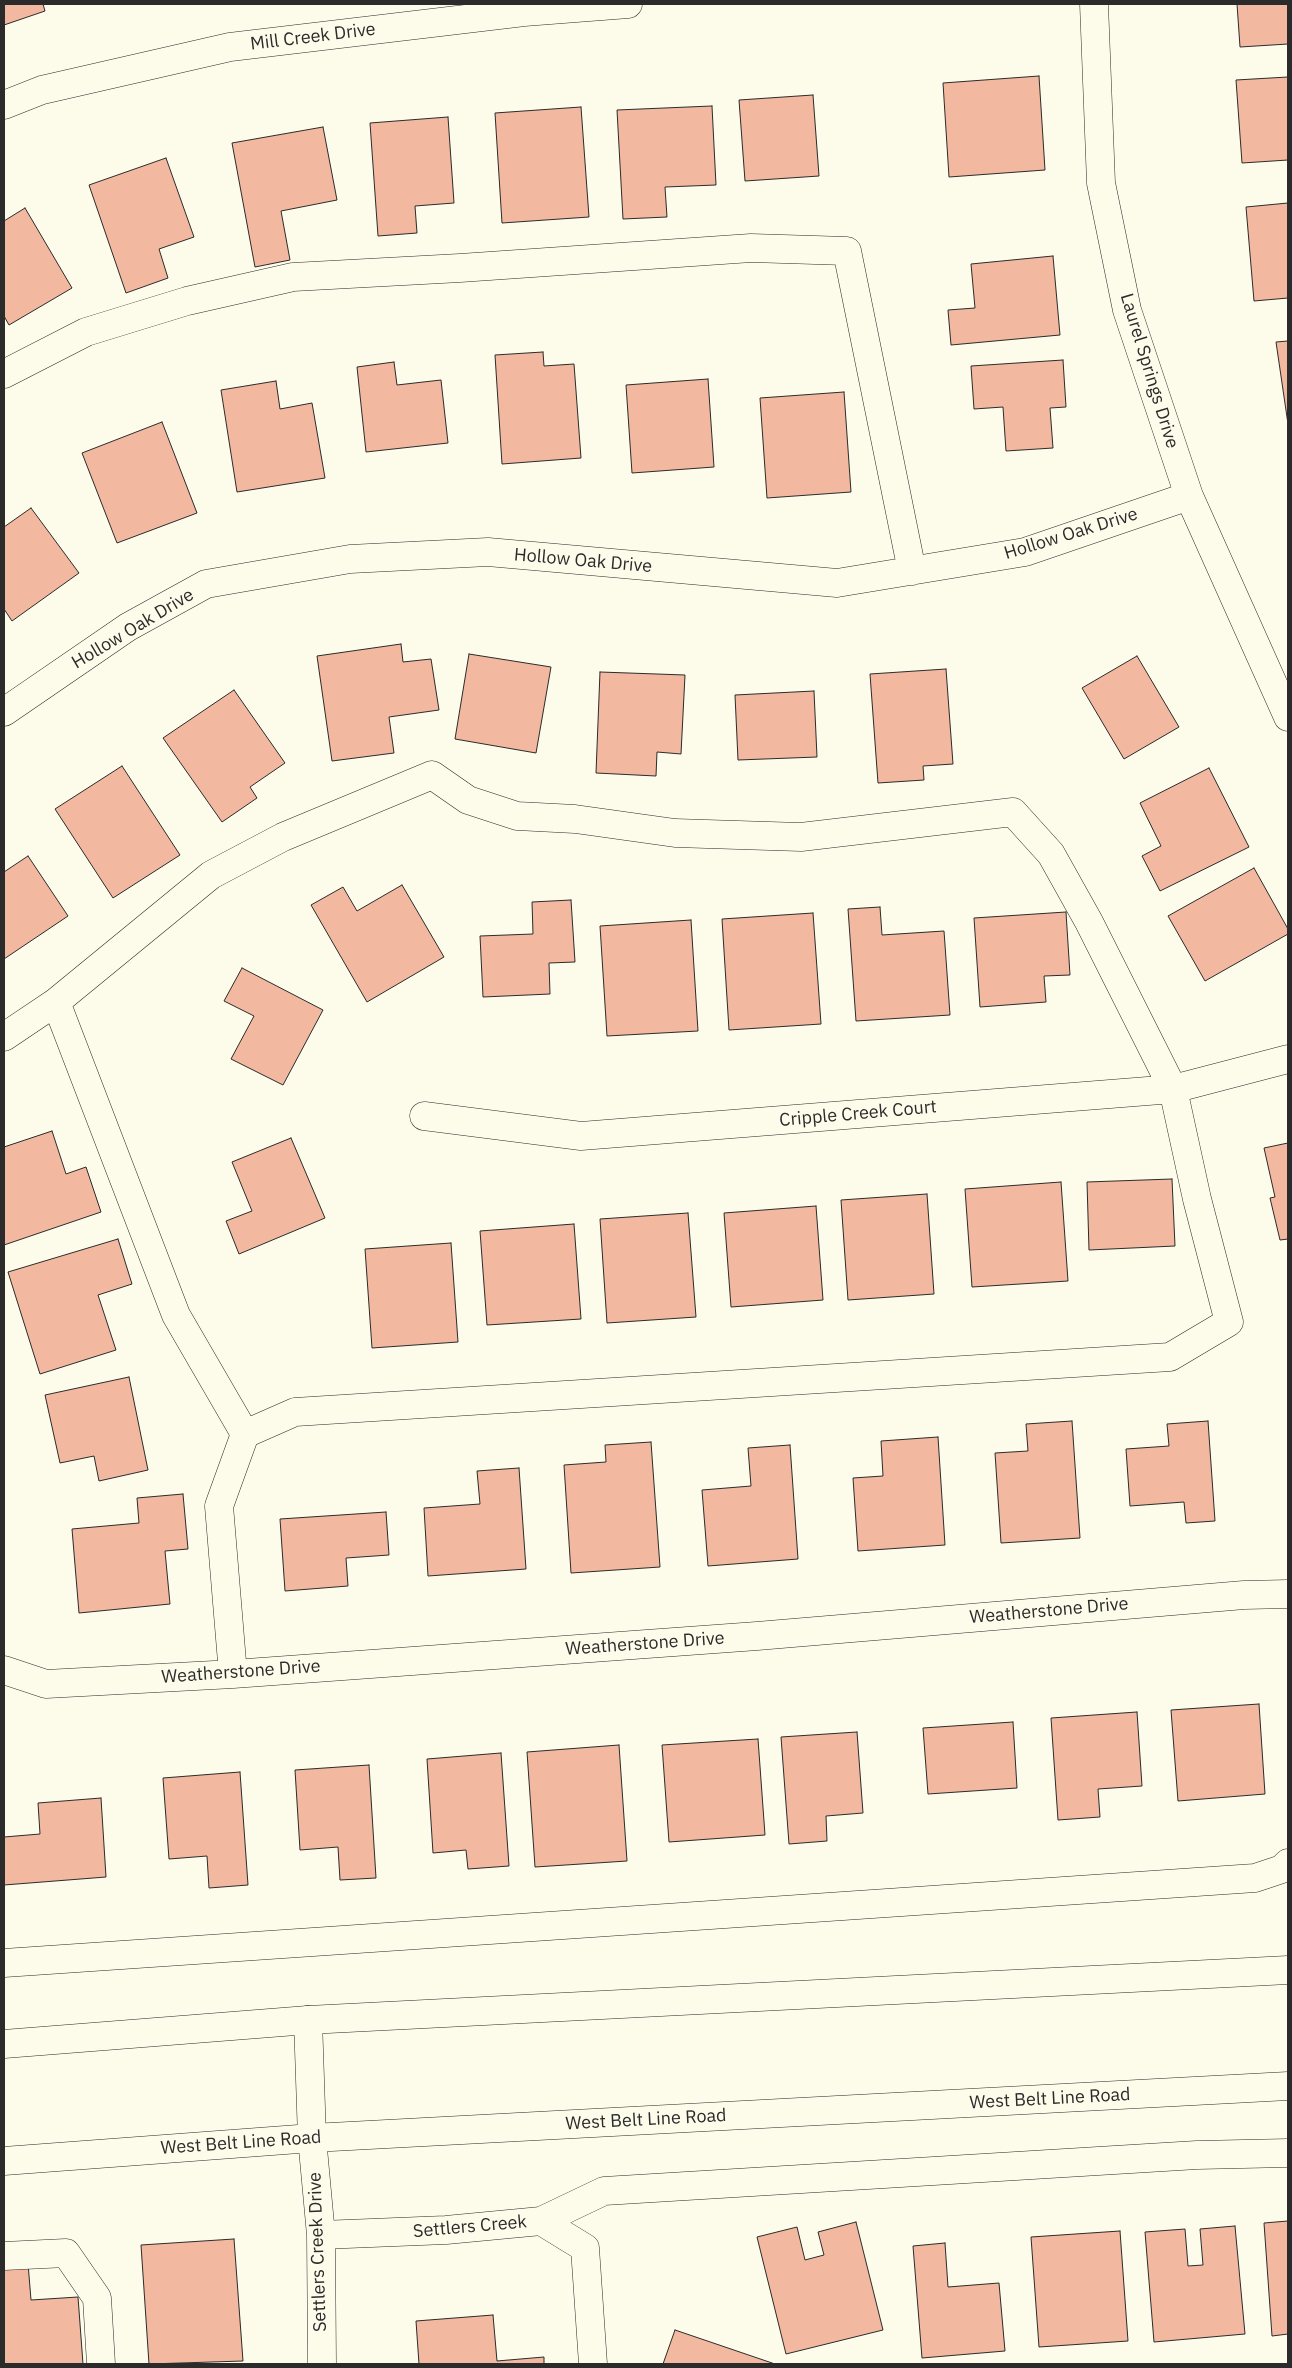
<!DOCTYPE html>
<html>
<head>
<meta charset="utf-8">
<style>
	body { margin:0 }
	#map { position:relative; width:1292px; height:2368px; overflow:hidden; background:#fdfbea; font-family:"IBM Plex Sans",sans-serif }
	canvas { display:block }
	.frame { position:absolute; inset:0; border:5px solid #2b2b2b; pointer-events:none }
</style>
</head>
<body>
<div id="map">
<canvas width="1292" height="2368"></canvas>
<div class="frame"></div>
</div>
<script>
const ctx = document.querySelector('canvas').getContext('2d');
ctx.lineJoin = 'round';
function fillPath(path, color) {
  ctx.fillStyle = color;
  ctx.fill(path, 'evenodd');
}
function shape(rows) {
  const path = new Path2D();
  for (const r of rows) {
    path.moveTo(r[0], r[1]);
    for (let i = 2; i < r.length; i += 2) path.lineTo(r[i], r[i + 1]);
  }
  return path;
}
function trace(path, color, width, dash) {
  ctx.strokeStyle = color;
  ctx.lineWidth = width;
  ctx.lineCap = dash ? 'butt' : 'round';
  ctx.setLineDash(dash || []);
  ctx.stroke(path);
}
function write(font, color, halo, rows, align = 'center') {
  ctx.font = font + ' "IBM Plex Sans",sans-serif';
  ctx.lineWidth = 4;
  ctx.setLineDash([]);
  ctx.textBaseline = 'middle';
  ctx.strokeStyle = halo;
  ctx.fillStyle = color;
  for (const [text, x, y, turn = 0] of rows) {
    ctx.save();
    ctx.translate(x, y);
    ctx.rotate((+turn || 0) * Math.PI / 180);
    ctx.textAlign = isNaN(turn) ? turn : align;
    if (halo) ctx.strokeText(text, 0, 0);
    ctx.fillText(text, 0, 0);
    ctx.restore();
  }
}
const building = shape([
	[4,4,43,4,45,11,4,25,4,4],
	[1237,4,1288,4,1288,44,1240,47,1237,4],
	[1039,76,1045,170,949,177,943,83,1039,76],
	[1288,77,1288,160,1242,163,1236,80,1288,77],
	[813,95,819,176,745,181,739,100,813,95],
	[712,106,716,185,665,187,667,217,623,219,617,110,712,106],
	[581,107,589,217,502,223,495,113,581,107],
	[448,117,454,203,415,206,417,233,378,236,370,123,448,117],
	[323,127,337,200,281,211,290,260,255,267,232,143,323,127],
	[166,158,194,237,159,249,168,278,126,293,89,185,166,158],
	[1288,203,1288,298,1254,301,1246,207,1288,203],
	[25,208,72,288,9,325,4,316,4,221,25,208],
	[1053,256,1060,335,951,345,948,310,975,308,971,264,1053,256],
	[1288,341,1288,424,1276,342,1288,341],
	[543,352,544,366,574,364,581,458,502,464,495,355,543,352],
	[1063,360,1066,407,1050,408,1053,448,1006,451,1003,407,974,409,971,366,1063,360],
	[394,362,397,385,441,380,448,443,366,452,357,367,394,362],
	[708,379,714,467,632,473,626,385,708,379],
	[276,381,280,409,312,403,325,478,237,492,221,390,276,381],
	[844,392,851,492,767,498,760,398,844,392],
	[162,422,197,513,117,543,82,453,162,422],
	[31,508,79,573,12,621,4,609,4,527,31,508],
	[401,644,403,662,431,659,439,710,389,717,394,753,332,761,317,656,401,644],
	[469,654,551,667,536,753,455,739,469,654],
	[1137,656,1179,727,1124,759,1082,688,1137,656],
	[946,669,953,764,923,766,924,780,878,783,870,674,946,669],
	[600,672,685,675,681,754,657,752,656,776,596,773,600,672],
	[234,690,285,763,250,787,257,798,222,822,163,738,234,690],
	[814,691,817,757,738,760,735,695,814,691],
	[122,766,180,855,113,898,55,809,122,766],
	[1209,768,1249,847,1160,891,1142,856,1161,846,1140,803,1209,768],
	[28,856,68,916,4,959,4,872,28,856],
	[1254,868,1288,929,1288,934,1205,981,1168,916,1254,868],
	[402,885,444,957,367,1002,311,905,343,887,357,911,402,885],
	[571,900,575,962,549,963,550,994,483,997,480,936,533,934,532,902,571,900],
	[880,907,882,935,944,931,950,1015,856,1021,848,909,880,907],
	[1066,912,1070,975,1044,976,1046,1002,980,1007,974,918,1066,912],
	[813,913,821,1024,729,1030,722,919,813,913],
	[691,920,698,1031,607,1036,600,926,691,920],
	[242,968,323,1010,283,1085,231,1059,254,1016,224,1001,242,968],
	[52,1131,66,1174,86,1167,101,1212,4,1245,4,1147,52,1131],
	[291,1138,325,1218,239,1254,226,1221,252,1211,232,1162,291,1138],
	[1288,1143,1288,1239,1280,1240,1270,1198,1275,1197,1264,1148,1288,1143],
	[1172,1179,1175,1246,1089,1250,1087,1182,1172,1179],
	[1061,1182,1068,1281,972,1287,965,1189,1061,1182],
	[927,1194,934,1294,848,1300,841,1200,927,1194],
	[816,1206,823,1300,731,1307,724,1213,816,1206],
	[688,1213,696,1317,607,1323,600,1219,688,1213],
	[574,1224,581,1319,487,1325,480,1231,574,1224],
	[118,1239,132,1284,98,1295,116,1350,40,1374,8,1272,118,1239],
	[451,1243,458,1342,372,1348,365,1249,451,1243],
	[129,1377,148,1470,99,1481,94,1456,60,1463,45,1395,129,1377],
	[1072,1421,1080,1538,1001,1543,995,1453,1028,1451,1026,1424,1072,1421],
	[1208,1421,1215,1521,1186,1523,1184,1502,1130,1506,1126,1449,1169,1446,1167,1424,1208,1421],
	[938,1437,945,1545,858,1551,853,1478,883,1476,881,1441,938,1437],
	[651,1442,660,1567,571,1573,564,1465,606,1462,605,1445,651,1442],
	[790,1445,798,1559,708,1566,702,1490,751,1486,748,1448,790,1445],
	[519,1468,526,1569,428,1576,424,1508,480,1504,477,1471,519,1468],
	[183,1494,188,1549,165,1551,170,1604,79,1613,72,1529,139,1523,137,1498,183,1494],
	[386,1512,389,1555,346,1558,348,1586,285,1591,280,1519,386,1512],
	[1259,1704,1265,1794,1178,1801,1171,1710,1259,1704],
	[1137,1712,1142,1786,1098,1789,1100,1817,1058,1820,1051,1718,1137,1712],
	[1013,1722,1017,1788,928,1794,923,1728,1013,1722],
	[857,1732,863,1813,826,1816,827,1841,789,1844,781,1737,857,1732],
	[758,1739,765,1835,669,1842,662,1745,758,1739],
	[619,1745,627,1861,535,1867,527,1752,619,1745],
	[501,1753,509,1866,468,1869,466,1850,433,1853,427,1759,501,1753],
	[369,1765,376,1878,340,1880,338,1847,300,1850,295,1770,369,1765],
	[240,1772,248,1885,209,1888,207,1856,169,1859,163,1778,240,1772],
	[101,1798,106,1877,4,1885,4,1837,40,1834,38,1803,101,1798],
	[1288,2221,1288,2334,1272,2336,1264,2223,1288,2221],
	[856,2222,883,2330,786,2354,757,2237,797,2227,805,2260,824,2255,818,2232,856,2222],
	[1235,2226,1245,2334,1154,2342,1145,2232,1185,2229,1188,2266,1203,2265,1200,2229,1235,2226],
	[1120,2231,1128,2341,1039,2347,1031,2237,1120,2231],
	[234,2239,243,2361,149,2364,141,2245,234,2239],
	[945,2243,948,2287,999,2283,1005,2351,922,2358,913,2246,945,2243],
	[28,2263,31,2300,78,2297,83,2364,4,2364,4,2265,28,2263],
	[493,2315,497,2361,544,2357,544,2364,419,2364,416,2321,493,2315],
	[675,2330,775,2364,663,2364,675,2330]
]);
const minor = shape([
	[1094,4,1101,183,1127,310,1189,496,1288,717],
	[4,105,42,90,230,47,524,12,628,4],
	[4,374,86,332,187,301,293,277,460,268,751,248,847,251,912,571],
	[4,712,128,627,206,584,350,559,488,552,837,583,1025,552,1189,496],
	[56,1002,176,1315,245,1434,219,1506,233,1674],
	[4,1037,56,1002,211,875,283,837,432,775,468,800,517,816,575,819,675,833,801,837,1013,812,1051,854,1089,922,1173,1089,1197,1199,1229,1322,1170,1357,295,1412,245,1434],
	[424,1116,581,1136,1173,1089,1288,1059],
	[4,1670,46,1684,233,1674,757,1636,1244,1595,1288,1594],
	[4,1963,1255,1878,1282,1869,1288,1863],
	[308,2020,312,2138,321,2235,322,2364],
	[541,2221,604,2191,1197,2155,1288,2153],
	[321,2235,446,2230,541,2221,585,2248,593,2364],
	[4,2256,66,2253,97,2298,101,2364]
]);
const major = shape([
	[4,2044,308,2020,1288,1970],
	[4,2161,312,2138,1288,2086]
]);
const streetNames = [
	["Mill Creek Drive",313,37,-7],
	["Laurel Springs Drive",1149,371,73],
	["Hollow Oak Drive",1071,534,-17],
	["Hollow Oak Drive",583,561,5],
	["Hollow Oak Drive",133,629,-31],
	["Cripple Creek Court",858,1114,-5],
	["Weatherstone Drive",1049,1611,-5],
	["Weatherstone Drive",645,1644,-4],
	["Weatherstone Drive",241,1672,-4],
	["West Belt Line Road",1050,2099,-3],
	["West Belt Line Road",646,2120,-3],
	["West Belt Line Road",241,2143,-4],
	["Settlers Creek",470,2227,-5],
	["Settlers Creek Drive",318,2252,-92]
];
fillPath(building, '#f2b8a0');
trace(building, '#2b2b2b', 1);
trace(minor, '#2b2b2b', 29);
trace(major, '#2b2b2b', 29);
trace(minor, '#fdfbea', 28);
trace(major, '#fdfbea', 28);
write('18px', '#2b2b2b', '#fdfbea', streetNames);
</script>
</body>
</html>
